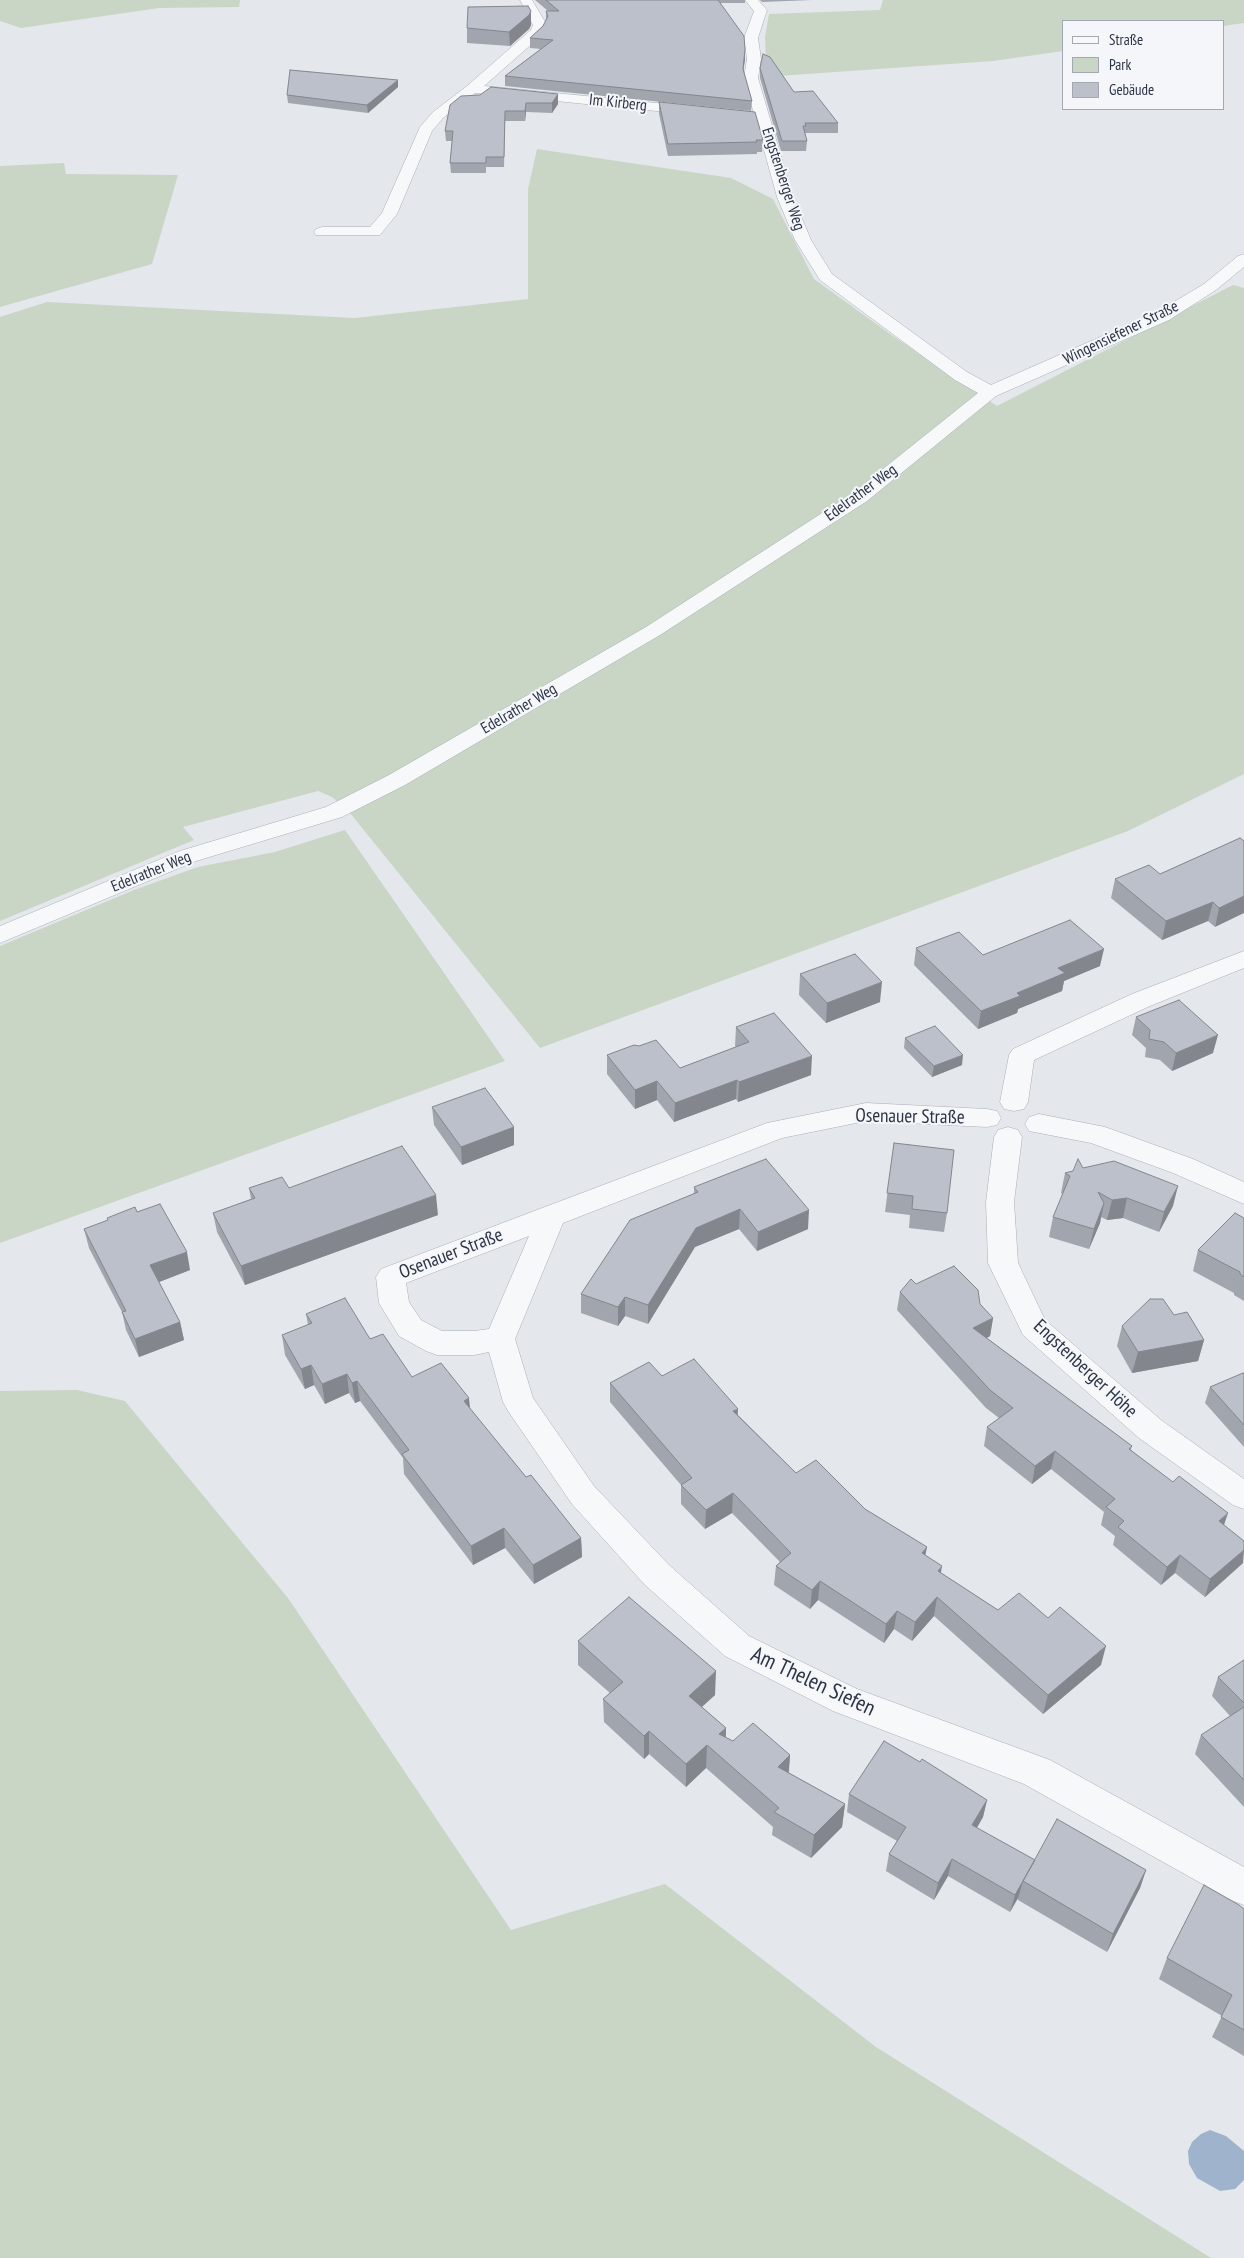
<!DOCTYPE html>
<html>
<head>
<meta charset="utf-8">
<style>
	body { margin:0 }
	#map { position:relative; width:1244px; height:2258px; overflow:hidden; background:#e4e7ec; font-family:"PT Sans Narrow",sans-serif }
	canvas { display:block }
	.legend { position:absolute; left:1062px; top:20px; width:162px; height:90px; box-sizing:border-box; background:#f4f6f9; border:1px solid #a4a8b1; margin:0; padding:6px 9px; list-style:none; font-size:15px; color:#2b3445 }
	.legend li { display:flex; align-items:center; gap:10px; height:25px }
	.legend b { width:25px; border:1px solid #a4a8b1 }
</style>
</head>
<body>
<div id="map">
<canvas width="1244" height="2258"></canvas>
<ul class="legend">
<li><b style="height:6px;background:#f7f8fa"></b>Straße</li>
<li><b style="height:14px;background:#c9d6c5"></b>Park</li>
<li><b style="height:14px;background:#bbc0ca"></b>Gebäude</li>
</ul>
</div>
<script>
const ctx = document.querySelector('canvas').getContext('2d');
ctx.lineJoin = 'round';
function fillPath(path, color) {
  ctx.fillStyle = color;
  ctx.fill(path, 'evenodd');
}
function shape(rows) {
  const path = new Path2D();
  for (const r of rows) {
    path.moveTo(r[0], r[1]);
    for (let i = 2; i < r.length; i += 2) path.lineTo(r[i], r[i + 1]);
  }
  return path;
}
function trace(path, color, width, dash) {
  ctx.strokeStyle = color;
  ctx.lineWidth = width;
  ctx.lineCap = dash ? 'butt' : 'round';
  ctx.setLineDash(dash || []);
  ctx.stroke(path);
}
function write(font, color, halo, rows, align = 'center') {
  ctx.font = font + ' "PT Sans Narrow",sans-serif';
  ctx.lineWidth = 4;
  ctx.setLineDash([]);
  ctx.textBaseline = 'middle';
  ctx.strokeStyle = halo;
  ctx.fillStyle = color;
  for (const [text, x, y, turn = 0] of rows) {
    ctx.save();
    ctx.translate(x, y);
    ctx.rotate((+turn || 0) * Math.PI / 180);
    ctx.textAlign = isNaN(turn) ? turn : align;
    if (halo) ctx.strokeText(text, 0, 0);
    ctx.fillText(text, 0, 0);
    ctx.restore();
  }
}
const green = shape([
	[0,0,240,0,239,7,159,8,21,28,0,21],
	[883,0,1244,0,1244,23,1223,26,1223,21,1063,21,1063,51,993,61,764,77,766,62,765,37,769,14,880,10],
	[537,149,731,178,773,199,814,279,893,336,997,406,1233,285,1244,288,1244,774,1128,831,540,1048,350,813,332,797,318,791,183,827,194,840,0,921,0,317,47,302,355,318,528,299,528,189],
	[64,163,66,174,178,175,152,264,0,307,0,166],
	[345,830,505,1061,0,1243,0,946,134,890,198,867,275,852],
	[77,1390,125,1401,288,1598,511,1930,665,1884,876,2047,1211,2258,0,2258,0,1391]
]);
const water = shape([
	[1210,2130,1226,2136,1244,2151,1244,2180,1235,2189,1220,2191,1197,2178,1189,2164,1188,2151,1192,2142,1201,2134]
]);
const minor = shape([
	[520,0,532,0,547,25,542,35,484,86,697,107,704,111,697,115,475,93,443,118,432,131,397,214,380,235,316,235,314,232,316,229,322,227,370,227,382,213,420,127,433,112,467,86,531,30,533,25,520,0],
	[745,0,758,0,767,10,758,38,761,59,758,78,793,197,811,240,832,274,967,372,991,385,1157,312,1204,284,1238,256,1244,254,1244,267,1216,290,1169,320,996,396,867,501,660,635,405,785,342,817,196,861,0,943,0,926,180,851,326,807,389,775,646,627,853,493,978,393,955,380,820,280,795,240,777,197,744,78,747,59,744,38,754,11,745,0],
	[1244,951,1244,968,1150,1006,1034,1060,1028,1102,1024,1109,1014,1111,1004,1109,1000,1102,1009,1055,1013,1049,1132,994,1244,951],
	[866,1103,987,1109,997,1111,1001,1118,997,1125,987,1127,866,1121,782,1138,563,1223,515,1339,533,1398,594,1486,669,1565,749,1636,857,1689,1050,1760,1244,1867,1244,1905,1231,1900,1024,1784,833,1711,725,1656,645,1585,572,1504,508,1411,503,1402,489,1352,474,1355,437,1355,426,1351,399,1336,379,1303,376,1277,381,1269,767,1123,866,1103],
	[529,1236,489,1329,474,1331,442,1331,421,1320,409,1302,406,1283,529,1236],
	[1039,1114,1105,1127,1193,1159,1244,1182,1244,1204,1173,1173,1091,1143,1029,1131,1025,1124,1029,1117,1039,1114],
	[1008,1127,1018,1130,1022,1137,1014,1202,1018,1263,1045,1320,1161,1420,1244,1479,1244,1509,1233,1505,1139,1438,1023,1335,988,1263,986,1202,994,1137,998,1130,1008,1127]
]);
const wall = shape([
	[535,0,745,0,745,3,720,3,745,59,743,71,752,101,751,111,505,86,505,76,541,49,530,48,530,38,543,26,546,20,546,11,548,11],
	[760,0,812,0,762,2],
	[531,25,529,29,510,46,467,43,467,28],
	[760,68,838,123,838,133,805,133,807,141,806,151,781,151,760,78],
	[398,87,368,113,288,103,287,95],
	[558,94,558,104,552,113,526,112,525,121,505,121,504,167,486,167,486,173,451,173,450,163,452,141,446,141,445,131,450,105],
	[659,102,763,140,762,152,757,152,757,154,668,156,659,114],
	[1240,838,1215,927,1208,921,1162,940,1111,898,1115,879,1160,874],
	[916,948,983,955,1100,966,1064,981,1062,991,1018,1009,1017,1013,978,1029,914,965],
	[800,974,880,1002,826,1023,799,995],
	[1136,1017,1213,1053,1172,1071,1160,1060,1145,1057,1146,1048,1132,1035],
	[736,1027,811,1075,738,1102,736,1099,674,1122,657,1100,635,1109,607,1074,607,1055,680,1068,736,1047,735,1046],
	[905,1038,962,1065,932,1077,904,1048],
	[432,1107,514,1145,462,1165,434,1125],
	[894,1143,947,1213,944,1232,909,1228,910,1215,885,1212],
	[1083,1168,1173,1206,1159,1232,1123,1218,1107,1220,1101,1217,1100,1223,1089,1249,1049,1237,1053,1217,1063,1194,1061,1193,1065,1173],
	[694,1187,808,1229,757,1251,739,1229,695,1247,648,1324,625,1316,618,1326,581,1313,581,1294,694,1193],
	[249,1188,289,1188,438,1215,245,1285,217,1232,213,1213,251,1199],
	[137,1212,190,1270,159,1282,180,1322,184,1340,139,1357,126,1330,122,1312,89,1248,84,1229],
	[1244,1218,1244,1301,1234,1295,1234,1293,1193,1271,1198,1250],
	[916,1284,980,1304,993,1318,990,1336,987,1338,1132,1446,1131,1450,1224,1525,1243,1563,1205,1597,1175,1573,1161,1585,1113,1545,1115,1536,1101,1525,1104,1512,1051,1469,1032,1484,984,1446,987,1427,999,1418,986,1408,897,1310,900,1292],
	[306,1314,370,1339,412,1377,470,1409,526,1477,581,1538,582,1557,534,1584,505,1548,473,1565,404,1474,403,1458,360,1401,355,1403,349,1393,325,1404,314,1385,305,1389,285,1355,282,1335,308,1325],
	[1174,1315,1204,1340,1198,1361,1132,1373,1117,1346,1122,1326],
	[1244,1374,1244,1447,1205,1403,1210,1387],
	[662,1376,738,1415,796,1473,865,1509,927,1547,925,1555,941,1573,998,1610,1101,1665,1043,1714,934,1616,912,1641,894,1629,884,1643,818,1600,810,1609,774,1585,776,1566,780,1562,732,1513,705,1529,681,1504,681,1485,610,1402,610,1383],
	[578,1641,715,1695,702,1707,726,1728,726,1738,733,1741,790,1755,789,1773,845,1804,842,1827,811,1858,772,1835,773,1827,706,1768,686,1787,649,1754,644,1759,604,1722,603,1699,610,1693,578,1665],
	[1244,1660,1244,1807,1195,1754,1201,1735,1230,1716,1212,1696,1218,1677],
	[849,1794,987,1800,983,1817,977,1828,1035,1860,1146,1870,1140,1888,1107,1952,1018,1900,1018,1898,1010,1912,948,1876,934,1900,886,1871,889,1854,897,1841,847,1812],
	[1244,1909,1244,2056,1212,2037,1222,2016,1159,1979,1167,1958]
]);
const shadedWall = shape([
	[531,11,531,25,529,29,510,46,509,32],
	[745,49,745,59,742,79],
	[398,80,398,87,368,113,367,105],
	[558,94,558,104,552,113,552,103],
	[526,103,526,112,525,121,525,111],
	[1244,896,1244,913,1215,927,1219,908],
	[1213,902,1208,921,1162,940,1166,921],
	[1104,949,1100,966,1064,981,1062,991,1018,1009,1017,1013,978,1029,981,1011,1017,993,1058,968],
	[882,982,880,1002,826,1023,827,1003],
	[1218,1035,1213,1053,1172,1071,1176,1053],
	[963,1055,962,1065,932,1077,934,1066],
	[812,1056,811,1075,738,1102,739,1082],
	[737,1080,736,1099,674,1122,675,1103],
	[657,1081,657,1100,635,1109,635,1090],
	[514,1127,514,1145,462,1165,461,1147],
	[1178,1186,1173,1206,1159,1232,1164,1212],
	[436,1195,438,1215,245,1285,241,1266],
	[1127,1198,1123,1218,1107,1220,1112,1200],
	[1104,1203,1100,1223,1089,1249,1094,1229],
	[740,1209,739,1229,695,1247,648,1324,648,1305,696,1228],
	[809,1210,808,1229,757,1251,758,1232],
	[187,1252,190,1270,154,1284,150,1265],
	[625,1297,625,1316,618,1326,618,1307],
	[993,1318,990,1336,970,1346,973,1328],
	[180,1322,184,1340,139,1357,135,1339],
	[1204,1340,1198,1361,1132,1373,1138,1352],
	[311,1365,314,1385,305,1389,301,1369],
	[347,1374,349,1393,325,1404,322,1384],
	[357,1381,360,1401,355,1403,352,1383],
	[469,1398,471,1418,464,1401],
	[738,1409,737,1428,733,1411],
	[1055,1451,1051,1469,1032,1484,1035,1466],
	[733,1493,732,1513,705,1529,706,1510],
	[1228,1513,1222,1531,1219,1521],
	[504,1528,505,1548,473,1565,471,1546],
	[581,1538,582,1557,534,1584,533,1565],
	[927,1547,923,1566,922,1553],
	[1244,1550,1243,1563,1205,1597,1210,1579],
	[1180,1555,1175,1573,1161,1585,1167,1567],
	[942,1566,939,1585,938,1571],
	[820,1581,818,1600,810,1609,812,1590],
	[937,1597,934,1616,912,1641,915,1622],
	[897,1611,894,1629,884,1643,886,1624],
	[1106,1646,1101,1665,1043,1714,1048,1695],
	[716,1671,715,1695,688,1719,689,1696],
	[726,1728,725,1751,719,1734],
	[649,1731,649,1754,644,1759,644,1736],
	[707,1745,706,1768,686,1787,686,1764],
	[790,1755,788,1778,778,1767],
	[987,1800,983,1817,968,1842,972,1825],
	[845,1804,842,1827,811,1858,814,1835],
	[952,1859,948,1876,934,1900,938,1883],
	[1035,1860,1023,1881,1018,1898,1010,1912,1015,1895],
	[1146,1870,1140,1888,1107,1952,1113,1934]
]);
const building = shape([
	[546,0,718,0,744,36,745,49,743,69,752,101,505,76,553,40,530,38,543,26,548,16,546,11,559,11,546,0],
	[528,6,531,11,529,15,509,32,467,28,468,7,528,6],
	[763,54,770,57,794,92,813,91,838,123,805,123,806,126,803,126,807,141,782,141,760,68,763,54],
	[290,70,398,80,367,105,287,95,290,70],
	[491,87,558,94,552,103,526,103,525,111,505,111,504,157,486,157,486,163,450,163,453,131,445,131,450,105,461,96,480,95,491,87],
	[659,102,755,112,763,140,756,140,757,142,668,144,659,102],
	[1240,838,1244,841,1244,896,1219,908,1213,902,1166,921,1115,879,1149,865,1160,874,1240,838],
	[1070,920,1104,949,1058,968,1065,973,1017,993,1020,996,981,1011,916,948,959,932,983,955,1070,920],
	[855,954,882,982,827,1003,800,974,855,954],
	[1179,1000,1218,1035,1176,1053,1164,1042,1149,1039,1150,1030,1136,1017,1179,1000],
	[774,1013,812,1056,739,1082,737,1080,675,1103,657,1081,635,1090,607,1055,634,1045,639,1046,656,1040,680,1068,749,1042,736,1027,774,1013],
	[935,1026,963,1055,934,1066,905,1038,935,1026],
	[485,1088,514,1127,461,1147,432,1107,485,1088],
	[894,1143,954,1150,947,1213,912,1209,913,1196,887,1193,894,1143],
	[402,1146,436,1195,241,1266,213,1213,255,1198,249,1188,282,1177,289,1188,402,1146],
	[766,1159,809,1210,758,1232,740,1209,696,1228,648,1305,625,1297,618,1307,581,1294,630,1220,698,1192,694,1187,766,1159],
	[1078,1159,1083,1168,1114,1161,1178,1186,1164,1212,1127,1198,1112,1200,1098,1192,1104,1203,1094,1229,1053,1217,1070,1176,1065,1173,1073,1171,1078,1159],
	[160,1204,187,1252,150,1265,180,1322,135,1339,122,1312,126,1311,84,1229,108,1220,107,1218,135,1207,137,1212,160,1204],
	[1235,1213,1244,1218,1244,1277,1240,1274,1240,1272,1198,1250,1235,1213],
	[954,1266,978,1290,980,1304,993,1318,973,1328,1132,1446,1129,1449,1173,1482,1179,1476,1228,1513,1219,1521,1244,1541,1244,1550,1210,1579,1180,1555,1167,1567,1118,1527,1124,1521,1106,1507,1115,1499,1055,1451,1035,1466,987,1427,1013,1408,990,1390,900,1292,911,1279,916,1284,954,1266],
	[345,1298,370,1339,383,1334,412,1377,441,1363,469,1398,464,1401,526,1477,531,1475,581,1538,533,1565,504,1528,471,1546,402,1454,409,1450,357,1381,352,1383,347,1374,322,1384,311,1365,301,1369,282,1335,312,1323,306,1314,345,1298],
	[1150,1299,1163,1299,1174,1315,1187,1312,1204,1340,1138,1352,1122,1326,1150,1299],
	[694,1359,738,1409,733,1411,796,1473,816,1460,865,1509,927,1547,922,1553,942,1566,938,1571,998,1610,1019,1593,1048,1618,1060,1607,1106,1646,1048,1695,937,1597,915,1622,897,1611,886,1624,820,1581,812,1590,776,1566,791,1553,733,1493,706,1510,681,1485,692,1478,610,1383,649,1362,662,1376,694,1359],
	[1243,1373,1244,1374,1244,1425,1210,1387,1243,1373],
	[629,1597,716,1671,689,1696,726,1728,719,1734,733,1741,753,1723,790,1755,778,1767,845,1804,814,1835,774,1812,779,1808,707,1745,686,1764,649,1731,644,1736,603,1699,623,1682,578,1641,629,1597],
	[1244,1660,1244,1703,1218,1677,1244,1660],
	[1244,1707,1244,1780,1201,1735,1244,1707],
	[884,1741,920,1762,922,1759,987,1800,972,1825,1035,1860,1015,1895,952,1859,938,1883,889,1854,906,1827,849,1794,884,1741],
	[1057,1819,1146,1870,1113,1934,1023,1881,1057,1819],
	[1204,1885,1239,1905,1244,1909,1244,2030,1221,2017,1232,1995,1167,1958,1204,1885]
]);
const farStreetnames = [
	["Im Kirberg",618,103,6],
	["Engstenberger Weg",783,179,72],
	["Wingensiefener Straße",1121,333,-26],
	["Edelrather Weg",861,493,-36],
	["Edelrather Weg",519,709,-30],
	["Edelrather Weg",151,872,-22]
];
const streetNames = [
	["Osenauer Straße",910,1117,1],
	["Osenauer Straße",451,1254,-21],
	["Engstenberger Höhe",1085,1369,43]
];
const nearStreetnames = [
	["Am Thelen Siefen",813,1682,25]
];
fillPath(green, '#c9d6c5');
fillPath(water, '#9fb4cc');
trace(minor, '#a9aeb7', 1);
fillPath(minor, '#f7f8fa');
fillPath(wall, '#a1a5ae');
fillPath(shadedWall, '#83868d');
fillPath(building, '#bbc0ca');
trace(building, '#83868d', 1);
write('16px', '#2b3445', '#f4f6f9', farStreetnames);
write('19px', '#2b3445', '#f4f6f9', streetNames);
write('22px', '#2b3445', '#f4f6f9', nearStreetnames);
</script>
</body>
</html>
